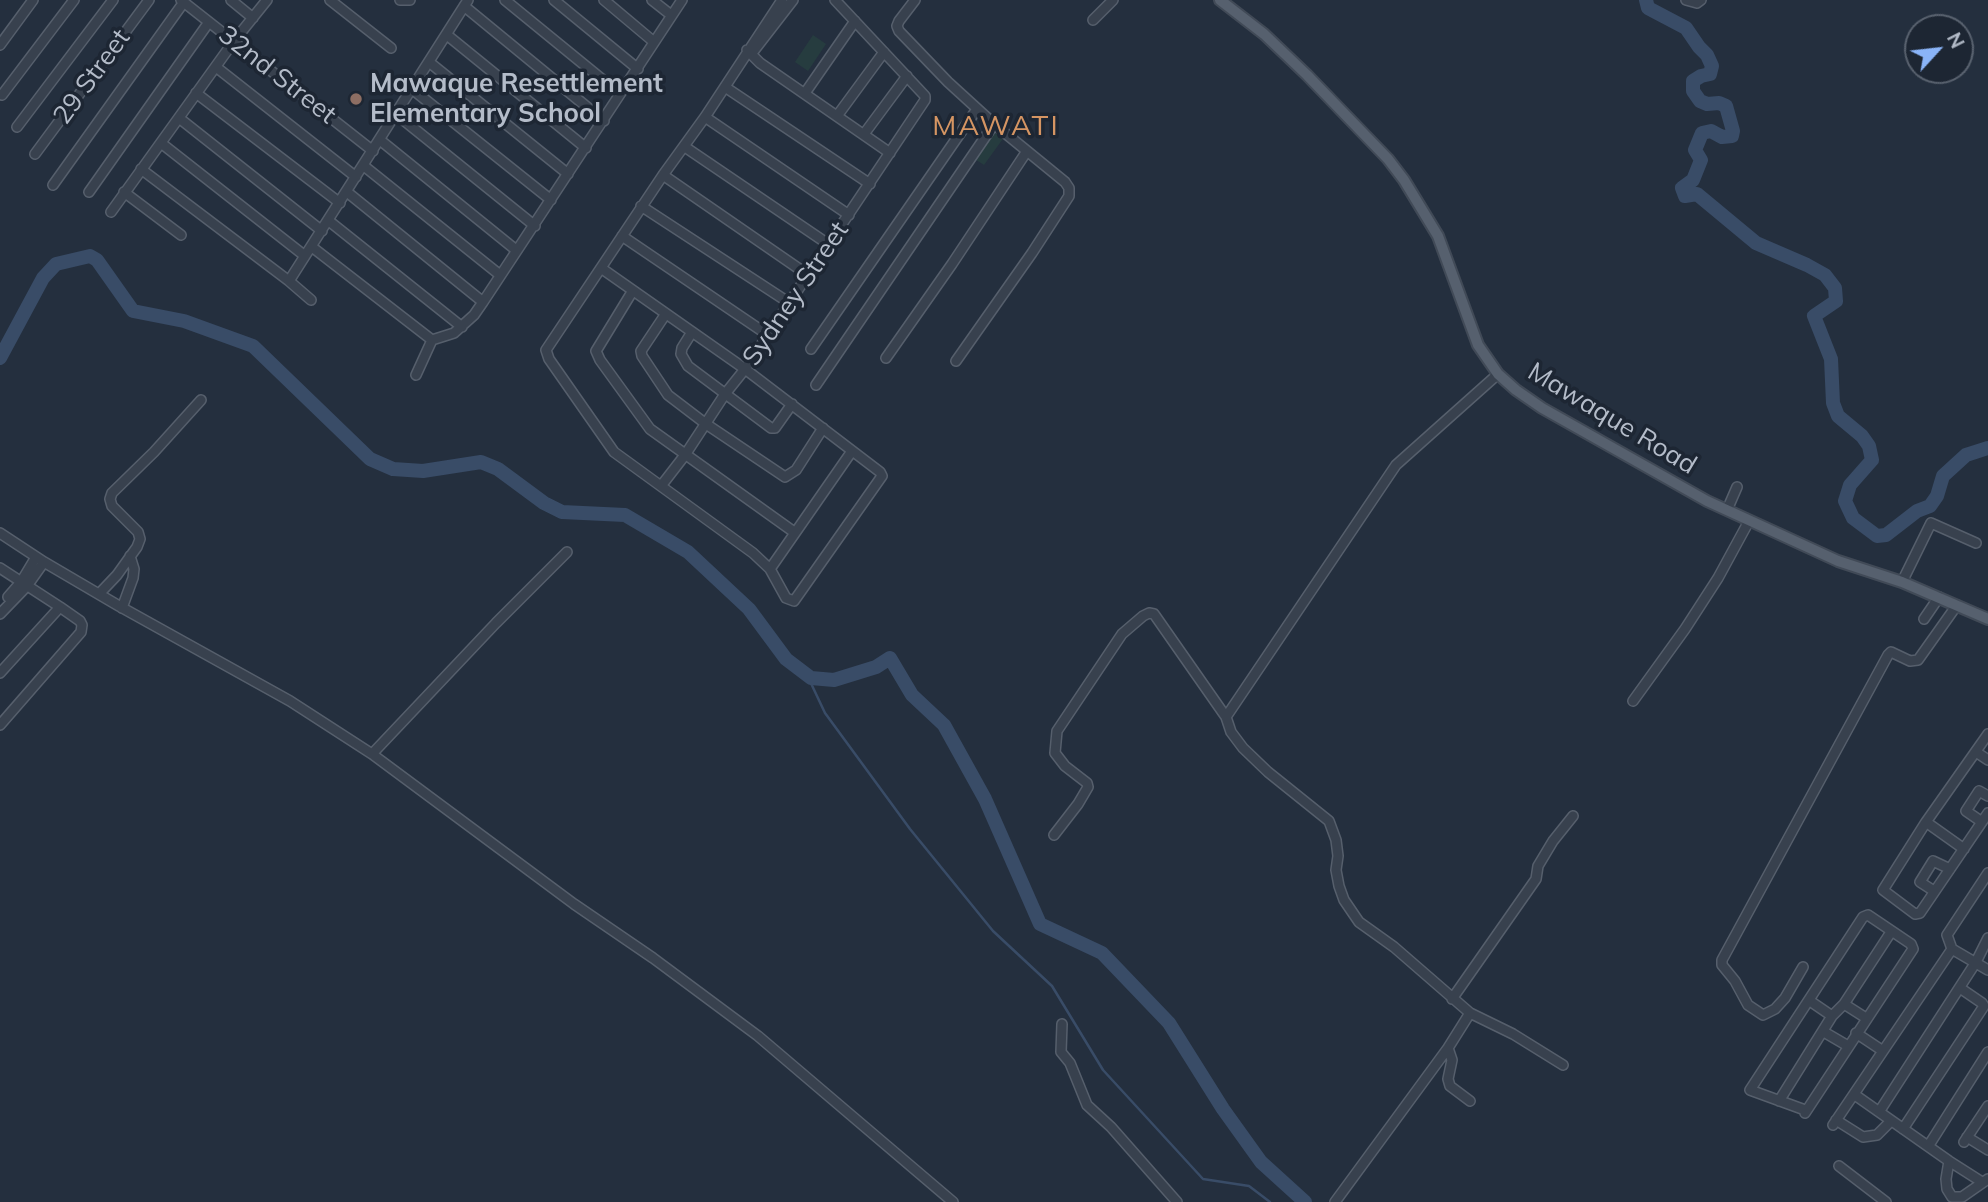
<!DOCTYPE html>
<html>
<head>
<meta charset="utf-8">
<style>
	body { margin:0 }
	#map { position:relative; width:1988px; height:1202px; overflow:hidden; background:#242f3e; font-family:Mulish,sans-serif }
	canvas { display:block }
	.north { position:absolute; left:1904px; top:14px; width:70px; height:70px; box-sizing:border-box; background:#1d2633; border:2px solid #59626f; border-radius:50%; rotate:63deg; font-size:19px; font-weight:700; line-height:28px; text-align:center; color:#b4bcc9 }
	.north::after { content:''; display:block; margin:auto; width:24px; height:32px; background:#8ab4f8; clip-path:polygon(50% 0,100% 100%,50% 72%,0 100%) }
</style>
</head>
<body>
<div id="map">
<canvas width="1988" height="1202"></canvas>
<div class="north">N</div>
</div>
<script>
const ctx = document.querySelector('canvas').getContext('2d');
ctx.lineJoin = 'round';
function fillPath(path, color) {
  ctx.fillStyle = color;
  ctx.fill(path, 'evenodd');
}
function shape(rows) {
  const path = new Path2D();
  for (const r of rows) {
    path.moveTo(r[0], r[1]);
    for (let i = 2; i < r.length; i += 2) path.lineTo(r[i], r[i + 1]);
  }
  return path;
}
function trace(path, color, width, dash) {
  ctx.strokeStyle = color;
  ctx.lineWidth = width;
  ctx.lineCap = dash ? 'butt' : 'round';
  ctx.setLineDash(dash || []);
  ctx.stroke(path);
}
function write(font, color, halo, rows, align = 'center') {
  ctx.font = font + ' Mulish,sans-serif';
  ctx.lineWidth = 7;
  ctx.setLineDash([]);
  ctx.textBaseline = 'middle';
  ctx.strokeStyle = halo;
  ctx.fillStyle = color;
  for (const [text, x, y, turn = 0] of rows) {
    ctx.save();
    ctx.translate(x, y);
    ctx.rotate((+turn || 0) * Math.PI / 180);
    ctx.textAlign = isNaN(turn) ? turn : align;
    if (halo) ctx.strokeText(text, 0, 0);
    ctx.fillText(text, 0, 0);
    ctx.restore();
  }
}
const green = shape([
	[813,35,826,44,808,71,795,62],
	[994,128,1005,136,984,165,973,158]
]);
const stream = shape([
	[808,677,825,713,910,829,993,931,1052,986,1103,1070,1203,1179,1249,1186,1270,1202]
]);
const river = shape([
	[1646,0,1648,8,1686,28,1699,47,1707,55,1712,66,1710,74,1701,76,1693,81,1693,91,1700,101,1707,104,1719,103,1726,106,1733,131,1732,136,1722,137,1711,131,1702,133,1695,150,1701,160,1693,180,1682,188,1685,196,1697,194,1756,243,1807,265,1825,275,1835,288,1836,301,1814,316,1831,359,1833,403,1838,416,1862,436,1869,446,1872,460,1850,485,1845,501,1853,518,1877,536,1886,535,1917,511,1930,506,1937,496,1943,476,1966,455,1988,448],
	[0,358,43,278,56,264,90,256,97,260,133,311,184,321,253,346,370,459,393,469,423,471,481,462,498,469,544,503,562,512,625,515,688,552,749,609,786,659,811,678,834,680,876,667,890,658,912,695,944,725,985,799,1040,924,1102,953,1169,1023,1223,1109,1261,1162,1305,1202]
]);
const minor = shape([
	[181,0,373,151],
	[231,0,253,18],
	[330,0,391,48],
	[400,0,410,0],
	[505,0,620,94],
	[554,0,638,69],
	[604,0,654,42],
	[652,0,671,15],
	[1686,0,1697,3,1701,0],
	[464,6,604,121],
	[1093,20,1113,0],
	[447,35,586,148],
	[0,45,33,0],
	[747,50,760,63,890,153],
	[752,53,793,0],
	[429,62,568,174],
	[216,67,356,177],
	[725,87,870,184],
	[412,89,551,200],
	[196,93,340,203],
	[805,93,855,21],
	[2,95,74,0],
	[396,114,535,226],
	[837,116,884,52],
	[705,117,849,215],
	[179,118,322,231],
	[17,127,113,0],
	[864,134,907,76],
	[380,140,516,250],
	[161,143,305,256],
	[685,147,828,244],
	[35,154,149,0],
	[364,166,500,275],
	[141,169,289,281],
	[663,175,808,275],
	[53,185,184,2],
	[89,192,209,22],
	[124,192,181,235],
	[347,192,483,302],
	[641,206,788,302],
	[111,212,234,41,267,0],
	[329,221,462,327],
	[622,236,768,335],
	[312,247,432,340,454,333,474,315,483,302,682,0],
	[601,268,745,369,880,472,882,476,794,601,786,598,770,569,753,553,614,452,549,359,546,350,663,175,705,117,782,0],
	[632,292,596,351,600,360,650,429,794,532],
	[311,300,289,281,468,0],
	[665,315,641,351,642,356,668,395,706,424,785,477,796,470,823,428],
	[692,332,682,348,681,354,688,366,771,428,775,428,792,404],
	[811,349,977,109],
	[886,358,952,264,1027,151],
	[956,361,1032,253,1069,196,1069,188,1065,182,994,124],
	[416,375,432,340],
	[816,385,994,124,948,82,899,31,897,26,899,21,915,0],
	[661,486,685,455,725,394,745,369,925,100,925,96,835,0],
	[1727,510,1737,487],
	[0,533,44,562,119,606,290,701,372,754,574,904,653,958,758,1036,953,1202],
	[0,568,60,607,0,673],
	[770,569,852,451],
	[1902,582,1931,523,1976,543],
	[99,594,117,575,137,547,140,539,138,532,112,506,110,499,112,493,154,452,201,400],
	[8,597,21,582,36,557],
	[122,608,133,578,134,569,130,556],
	[0,614,27,586,44,562],
	[1924,619,1939,597],
	[1633,701,1685,629,1718,578,1749,521],
	[1226,717,1396,465,1498,374],
	[0,725,81,632,82,625,80,621,60,607],
	[1988,734,1926,822,1883,890,1915,914,1920,913,1988,813],
	[1976,752,1988,760],
	[372,754,496,623,567,552],
	[1926,822,1964,849],
	[1982,822,1966,811,1979,791,1988,796],
	[1054,835,1078,804,1088,787,1087,783,1065,766,1055,753,1057,731,1122,634,1143,616,1149,613,1154,614,1226,717,1231,732,1243,748,1268,772,1329,821,1336,840,1338,856,1336,870,1339,886,1344,900,1359,922,1394,947,1470,1013,1448,1048,1335,1202],
	[1988,873,1947,935,1952,949,1988,970],
	[1934,891,1920,882,1933,861,1950,869],
	[1803,967,1785,998,1775,1009,1763,1015,1748,1005,1735,981,1722,965,1722,960,1888,655,1891,652,1910,661,1918,660,1957,605],
	[1452,999,1536,879,1538,866,1553,841,1573,816],
	[1810,1001,1832,1016],
	[1844,1004,1866,1018],
	[1470,1013,1513,1034,1563,1065],
	[1062,1024,1061,1052,1070,1063,1087,1105,1111,1127,1177,1202],
	[1824,1032,1848,1046],
	[1856,1033,1883,1051],
	[1448,1048,1452,1060,1448,1079,1450,1086,1470,1101],
	[1855,1095,1949,1161,1982,1182],
	[1779,1101,1832,1016,1844,1004,1891,932],
	[1879,1112,1976,962,1988,938],
	[1805,1113,1913,949,1911,944,1868,915,1863,917,1750,1090,1805,1110],
	[1836,1120,1863,1137,1877,1135,1891,1121],
	[1833,1125,1952,949],
	[1903,1129,1984,1006,1982,1003,1960,988],
	[1967,1137,1988,1150],
	[1964,1142,1988,1106],
	[1929,1145,1988,1052],
	[1949,1161,1946,1179,1947,1189,1952,1197,1962,1197,1988,1179],
	[1839,1166,1886,1202]
]);
const major = shape([
	[1220,0,1264,34,1307,75,1388,159,1404,180,1438,236,1478,345,1498,374,1516,390,1542,408,1707,501,1838,561,1902,582,1988,619]
]);
const markers = [
	[356,99,7,"#8d6e63"]
];
const streetNames = [
	["32nd Street",277,75,38],
	["29 Street",92,77,-54],
	["Sydney Street",796,294,-56],
	["Mawaque Road",1612,419,31]
];
const poiNames = [
	["Mawaque Resettlement",370,84],
	["Elementary School",370,114]
];
const neighbourhoodNames = [
	["MAWATI",996,127]
];
fillPath(green, '#263c3f');
trace(stream, '#394c67', 2.5);
trace(river, '#394c67', 14);
trace(minor, '#565f6c', 12);
trace(major, '#414a57', 14);
trace(minor, '#38414e', 9);
trace(major, '#56606e', 10);
for (const [x, y, r, color] of markers) {
  const dot = new Path2D();
  dot.arc(x, y, r, 0, 2 * Math.PI);
  ctx.fillStyle = color;
  ctx.fill(dot);
  trace(dot, '#1d2633', 2.5);
}
write('26px', '#b4bcc9', '#1d2633', streetNames);
write('bold 26px', '#b4bcc9', '#1d2633', poiNames, 'left');
ctx.letterSpacing = '2px';
write('28px', '#d59563', '#1d2633', neighbourhoodNames);
ctx.letterSpacing = '0px';
</script>
</body>
</html>
